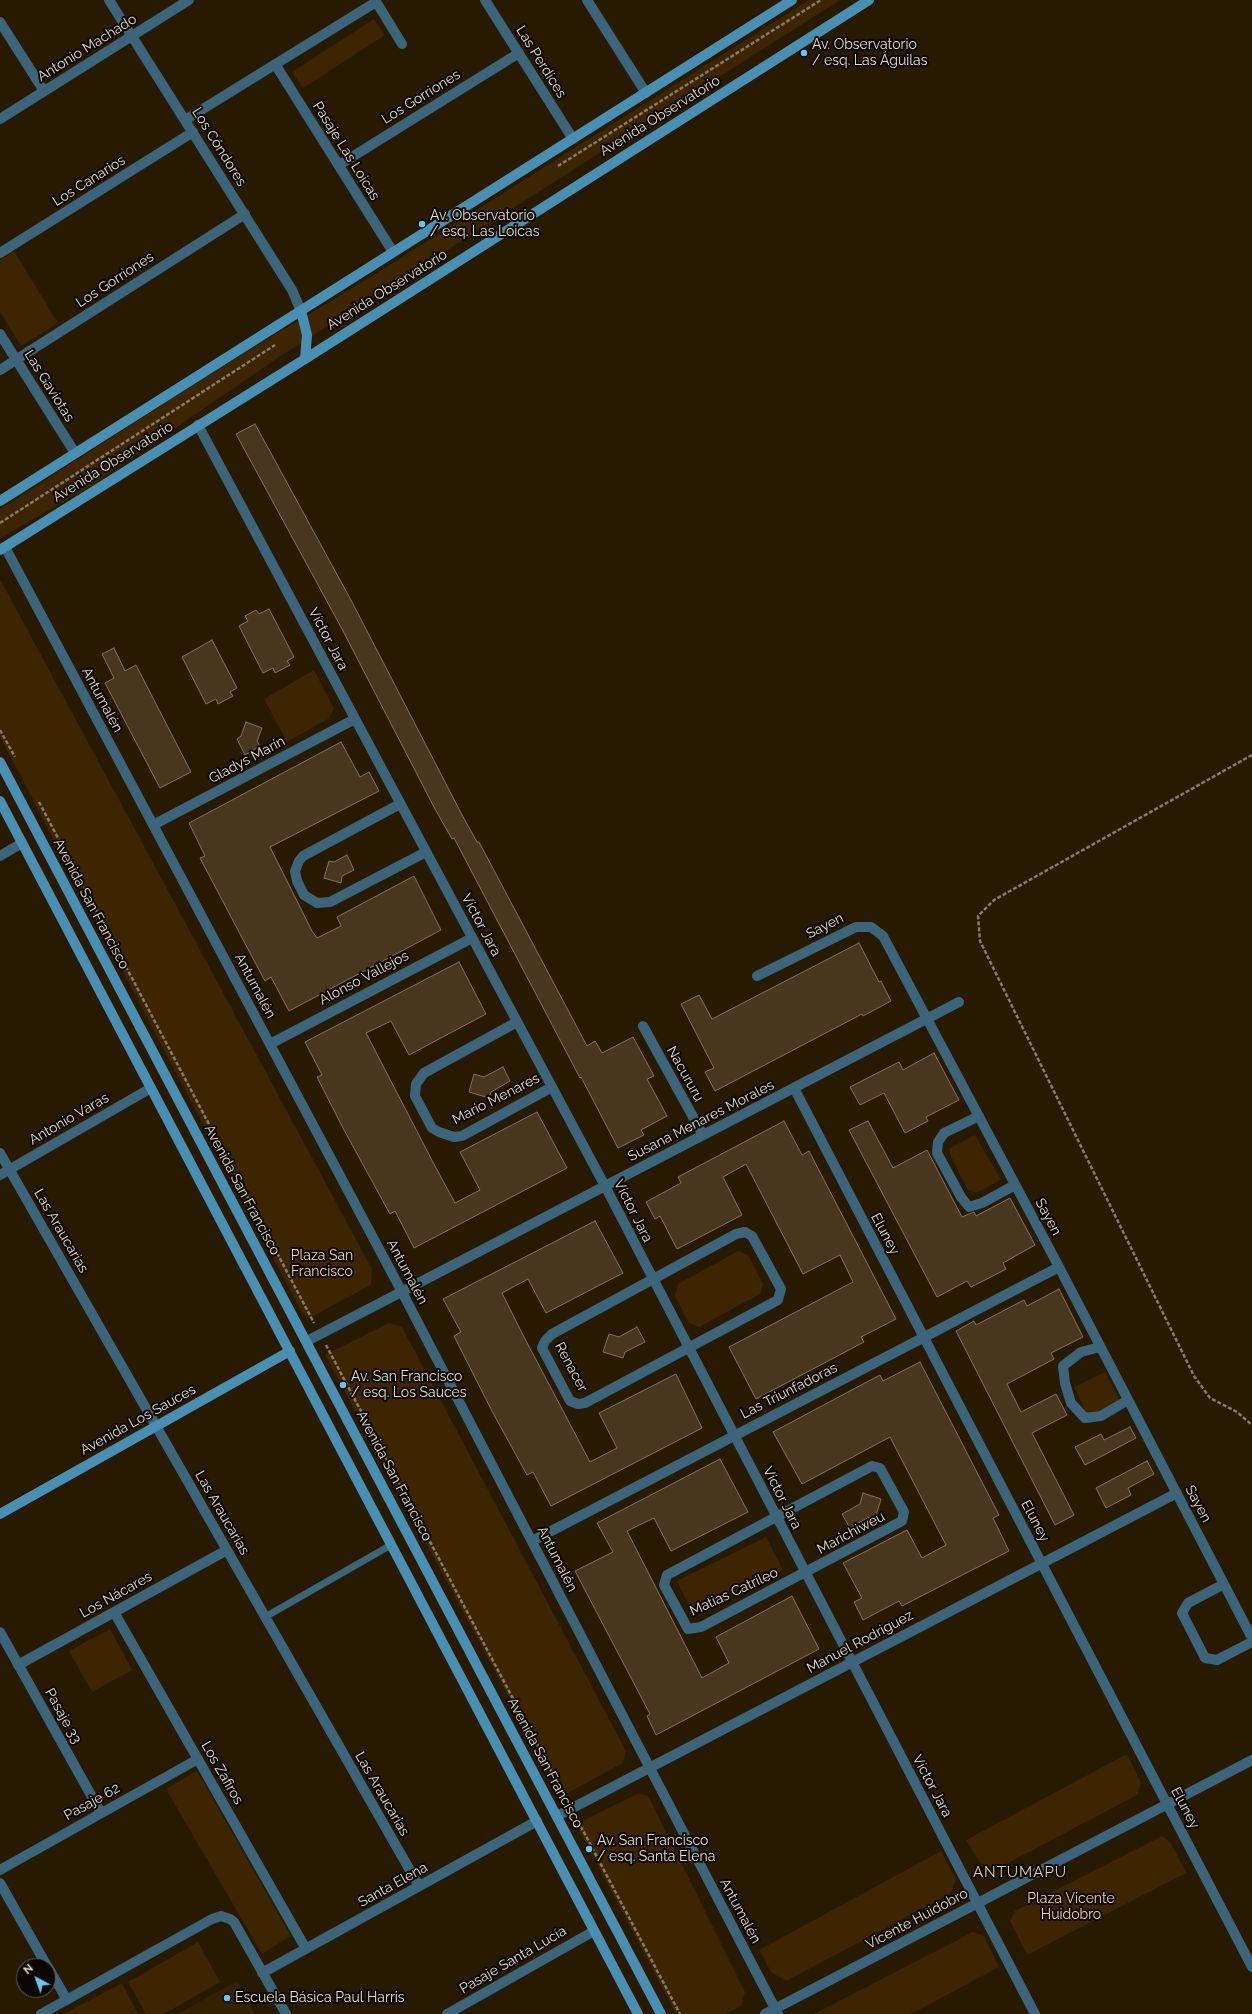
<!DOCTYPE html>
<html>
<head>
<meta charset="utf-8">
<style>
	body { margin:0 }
	#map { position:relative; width:1252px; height:2014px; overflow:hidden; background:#281901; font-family:Raleway,sans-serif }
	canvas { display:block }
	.north { position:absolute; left:16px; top:1958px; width:40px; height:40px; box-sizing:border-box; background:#0c0601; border:1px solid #635b52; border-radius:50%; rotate:319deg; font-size:11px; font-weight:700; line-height:16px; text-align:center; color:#e6dbcc }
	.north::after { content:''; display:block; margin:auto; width:14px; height:18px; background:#6bc3f2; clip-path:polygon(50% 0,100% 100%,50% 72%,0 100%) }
</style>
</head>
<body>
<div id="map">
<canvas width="1252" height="2014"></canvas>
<div class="north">N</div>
</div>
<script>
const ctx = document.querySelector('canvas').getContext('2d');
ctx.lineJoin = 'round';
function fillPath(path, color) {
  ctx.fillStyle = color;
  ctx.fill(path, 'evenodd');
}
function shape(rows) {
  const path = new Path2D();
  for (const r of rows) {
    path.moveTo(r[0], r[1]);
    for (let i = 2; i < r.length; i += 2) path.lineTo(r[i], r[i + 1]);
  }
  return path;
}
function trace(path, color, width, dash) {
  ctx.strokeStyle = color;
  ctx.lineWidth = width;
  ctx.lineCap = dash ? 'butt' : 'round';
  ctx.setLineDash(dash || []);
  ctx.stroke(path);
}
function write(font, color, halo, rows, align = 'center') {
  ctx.font = font + ' Raleway,sans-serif';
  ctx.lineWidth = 4;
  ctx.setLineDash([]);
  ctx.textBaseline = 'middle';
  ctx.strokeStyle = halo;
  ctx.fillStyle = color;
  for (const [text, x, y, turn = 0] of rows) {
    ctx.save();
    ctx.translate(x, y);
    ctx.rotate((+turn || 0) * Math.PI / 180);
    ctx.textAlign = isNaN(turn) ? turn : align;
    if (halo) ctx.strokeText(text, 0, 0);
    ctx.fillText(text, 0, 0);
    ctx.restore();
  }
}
const built = shape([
	[237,1981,255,2014,177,2014]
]);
const green = shape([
	[809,0,840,0,279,357,91,486,0,538,0,509,223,366,372,276],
	[374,19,385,35,303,88,292,72],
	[14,251,58,323,21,346,0,312,0,260],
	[0,579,372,1269,371,1285,309,1318,302,1313,0,737],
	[314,670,334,709,328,719,287,742,264,699],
	[975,1135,1001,1180,976,1193,967,1189,950,1154,950,1148],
	[738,1251,748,1255,763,1284,760,1294,699,1327,689,1323,675,1296,678,1284],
	[389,1323,402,1327,626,1751,623,1763,562,1796,325,1355],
	[1105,1372,1122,1404,1091,1421,1074,1387],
	[766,1537,783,1570,693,1614,677,1581],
	[110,1629,132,1670,92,1692,69,1651],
	[1127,1754,1141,1783,1137,1795,993,1871,980,1863,966,1840],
	[197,1771,291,1936,262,1954,166,1789],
	[639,1793,648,1796,745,1992,741,2006,725,2014,676,2014,576,1824],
	[1162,1836,1171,1843,1186,1873,1027,1955,1010,1921,1015,1911],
	[941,1851,956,1880,950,1894,786,1981,771,1972,759,1950],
	[973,1932,984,1936,999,1967,911,2014,814,2014],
	[198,1942,220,1982,164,2014,146,2014,128,1982],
	[122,1983,138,2014,64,2014]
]);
const building = shape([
	[255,424,352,602,461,813,477,842,479,842,587,1046,595,1041,602,1053,633,1037,654,1076,647,1079,667,1116,641,1130,644,1135,618,1148,581,1077,580,1078,454,838,452,839,435,809,342,629,236,434,255,424],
	[269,609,294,657,287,661,290,665,275,673,273,668,263,673,239,626,248,621,245,616,256,610,259,614,269,609],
	[212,640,237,688,230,692,233,696,218,704,216,699,206,704,182,657,212,640],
	[114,648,125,671,136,665,191,772,160,788,105,683,114,678,102,654,114,648],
	[246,722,262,728,257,741,260,746,245,755,237,739,241,736,246,722],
	[341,742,360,777,369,772,379,791,270,847,312,931,317,938,341,926,337,917,414,876,441,930,289,1011,271,977,265,981,249,951,200,858,205,856,189,823,341,742],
	[347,855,354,870,342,876,341,883,324,878,329,861,334,862,347,855],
	[859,943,879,982,881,981,891,1001,863,1016,862,1014,715,1091,705,1072,714,1068,681,1004,699,995,712,1019,859,943],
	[459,962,486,1014,409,1055,391,1021,366,1033,436,1168,455,1203,480,1190,460,1152,537,1112,567,1168,414,1248,395,1211,390,1214,344,1130,317,1077,322,1075,305,1042,459,962],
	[934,1053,959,1100,926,1117,928,1121,905,1133,884,1093,860,1105,850,1087,899,1062,903,1070,934,1053],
	[503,1067,510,1081,491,1092,489,1098,469,1092,474,1074,484,1077,503,1067],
	[784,1121,802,1155,809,1151,896,1319,861,1337,864,1342,756,1399,729,1347,853,1282,840,1255,803,1274,746,1164,723,1177,742,1215,677,1249,660,1216,655,1219,646,1202,681,1183,678,1177,784,1121],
	[868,1121,893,1168,927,1150,962,1217,974,1212,976,1216,1010,1198,1035,1245,1003,1263,1006,1269,989,1278,971,1287,967,1281,937,1297,849,1130,868,1121],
	[595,1221,623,1273,546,1313,528,1279,502,1293,524,1337,590,1462,617,1448,599,1413,676,1374,702,1428,551,1506,533,1472,527,1475,493,1413,454,1336,461,1332,443,1299,595,1221],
	[1059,1289,1083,1337,1051,1353,1054,1359,1007,1384,1021,1412,1056,1394,1067,1415,1032,1433,1074,1515,1055,1525,956,1331,974,1321,976,1325,1024,1300,1027,1306,1059,1289],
	[637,1327,645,1342,625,1352,623,1358,603,1352,609,1334,619,1337,637,1327],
	[920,1362,999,1515,993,1518,1009,1551,902,1606,899,1601,863,1620,854,1602,862,1598,843,1563,907,1530,922,1558,946,1545,890,1437,802,1484,773,1432,880,1375,883,1381,920,1362],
	[1130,1427,1136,1438,1085,1465,1075,1447,1101,1434,1104,1440,1130,1427],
	[720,1459,748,1512,671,1551,654,1518,627,1531,702,1678,729,1663,716,1637,792,1596,819,1649,656,1735,647,1716,650,1714,575,1571,613,1552,597,1523,720,1459],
	[1147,1461,1154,1474,1128,1488,1131,1495,1106,1508,1096,1488,1147,1461],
	[863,1493,881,1499,875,1519,869,1517,850,1528,842,1514,860,1504,863,1493]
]);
const path = shape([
	[558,166,821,0],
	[0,523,275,345],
	[0,730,15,757],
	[1252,755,994,900,978,916,980,941,1194,1376,1210,1398,1237,1412,1252,1425],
	[39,802,314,1323],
	[326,1345,565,1797],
	[578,1821,680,2014]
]);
const lane = shape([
	[265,1617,391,1545]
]);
const street = shape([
	[109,0,292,290,301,311],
	[375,0,402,44],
	[485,0,573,139],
	[587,0,646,93],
	[0,22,44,91],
	[275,64,393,252],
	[0,119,189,0],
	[185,120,376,2],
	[339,165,519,53],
	[0,253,193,132],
	[0,334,75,453],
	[0,370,245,214],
	[198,425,605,1186,1035,2014],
	[5,547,402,1292,778,2014],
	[400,804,303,856,299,861,295,871,297,881,304,895,317,903,330,902,426,852],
	[153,825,355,719],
	[0,856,22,843],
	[757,976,856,927,871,927,883,936,1059,1267,1252,1638],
	[517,1022,424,1073,416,1084,415,1096,432,1128,439,1132,454,1137,462,1136,552,1087],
	[643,1026,703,1135],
	[270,1044,472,938],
	[794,1088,1252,1967],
	[979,1116,944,1133,938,1142,937,1153,961,1197,969,1207,982,1203,1015,1185],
	[0,1153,419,1886],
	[0,1175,151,1088],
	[745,1232,752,1236,781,1289,778,1300,585,1403,578,1404,570,1401,542,1348,545,1341,552,1334,736,1234,745,1232],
	[307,1341,959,1002],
	[1100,1347,1081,1352,1063,1366,1065,1383,1071,1403,1085,1418,1101,1416,1128,1400],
	[872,1466,880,1468,904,1512,902,1521,701,1627,688,1629,664,1585,667,1575,872,1466],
	[532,1541,1059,1267],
	[1224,1584,1188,1603,1182,1613,1205,1658,1217,1660,1252,1642],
	[114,1612,306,1949],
	[0,1632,101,1813],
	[18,1665,227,1550],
	[557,1816,1177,1493],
	[0,1870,198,1759],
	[0,1883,47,1966],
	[48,1967,67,2000],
	[262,1973,537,1821],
	[41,2014,212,1919,221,1916,230,1919,234,1922,286,2014],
	[447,2014,594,1931],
	[765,2014,1252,1760]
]);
const secondary = shape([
	[301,311,307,335,305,359],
	[0,501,792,0],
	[0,550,305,359,869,0],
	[0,762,661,2014],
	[0,801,638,2014],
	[0,1514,290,1351]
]);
const markers = [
	[804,53,4,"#6bc3f2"],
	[422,224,4,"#6bc3f2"],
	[343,1385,4,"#6bc3f2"],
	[589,1849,4,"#6bc3f2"],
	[227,1998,4,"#6bc3f2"]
];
const poiNames = [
	["Av. Observatorio",812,45],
	["/ esq. Las Águilas",812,61],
	["Av. Observatorio",430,216],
	["/ esq. Las Loicas",430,232],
	["Av. San Francisco",351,1377],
	["/ esq. Los Sauces",351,1393],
	["Av. San Francisco",597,1841],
	["/ esq. Santa Elena",597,1857],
	["Escuela Básica Paul Harris",235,1998]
];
const streetNames = [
	["Antonio Machado",87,48,-32],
	["Las Perdices",541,62,58],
	["Los Gorriones",421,97,-32],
	["Avenida Observatorio",660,116,-32],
	["Los Cóndores",219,147,58],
	["Pasaje Las Loicas",346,151,58],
	["Los Canarios",89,181,-32],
	["Los Gorriones",115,280,-33],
	["Avenida Observatorio",387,290,-32],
	["Las Gaviotas",49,386,58],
	["Avenida Observatorio",113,462,-32],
	["Víctor Jara",328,639,62],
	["Antumalén",102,700,62],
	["Gladys Marín",247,760,-28],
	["Avenida San Francisco",91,904,62],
	["Víctor Jara",481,925,62],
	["Sayen",825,926,-27],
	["Alonso Vallejos",364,978,-28],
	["Antumalén",255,986,62],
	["Nacururu",685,1074,61],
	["Mario Menares",496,1099,-27],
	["Antonio Varas",69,1119,-30],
	["Susana Menares Morales",701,1121,-27],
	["Avenida San Francisco",242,1190,62],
	["Víctor Jara",633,1211,63],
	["Sayen",1048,1217,62],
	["Las Araucarias",61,1231,60],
	["Eluney",885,1234,62],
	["Antumalén",407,1272,62],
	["Renacer",571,1367,62],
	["Las Triunfadoras",789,1391,-27],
	["Avenida Los Sauces",138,1420,-29],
	["Avenida San Francisco",394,1476,62],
	["Víctor Jara",782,1498,63],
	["Sayen",1198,1504,62],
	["Las Araucarias",222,1513,60],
	["Eluney",1035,1521,62],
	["Marichiweu",851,1533,-28],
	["Antumalén",557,1559,63],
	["Matias Catrileo",734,1592,-25],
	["Los Nácares",116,1595,-29],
	["Manuel Rodriguez",860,1642,-28],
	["Pasaje 33",63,1716,61],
	["Avenida San Francisco",545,1763,62],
	["Los Zafiros",222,1773,60],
	["Víctor Jara",932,1786,62],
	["Las Araucarias",382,1794,60],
	["Pasaje 62",92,1802,-29],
	["Eluney",1185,1808,62],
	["Santa Elena",393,1885,-29],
	["Antumalén",740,1911,62],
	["Vicente Huidobro",917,1919,-28],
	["Pasaje Santa Lucía",513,1960,-30]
];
const parkNames = [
	["Plaza San",322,1256],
	["Francisco",322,1272],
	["Plaza Vicente",1071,1899],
	["Huidobro",1071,1915]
];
const neighbourhoodNames = [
	["ANTUMAPU",1020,1872]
];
fillPath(built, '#342100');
fillPath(green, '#3c2500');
fillPath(building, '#48361e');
trace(building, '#867359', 1);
trace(path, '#887b67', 2.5, [4, 2]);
trace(lane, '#3c657c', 7);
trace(street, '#3c657c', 10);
trace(secondary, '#498fb4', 10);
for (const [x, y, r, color] of markers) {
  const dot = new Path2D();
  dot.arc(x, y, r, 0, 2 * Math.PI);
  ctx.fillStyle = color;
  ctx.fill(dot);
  trace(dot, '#0c0601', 1.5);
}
write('14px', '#e6dbcc', '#0c0601', poiNames, 'left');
write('14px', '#e6dbcc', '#0c0601', streetNames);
write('14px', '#fbd49e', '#0c0601', parkNames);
ctx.letterSpacing = '1px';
write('15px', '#e4cfb2', '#0c0601', neighbourhoodNames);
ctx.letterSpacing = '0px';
</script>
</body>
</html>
